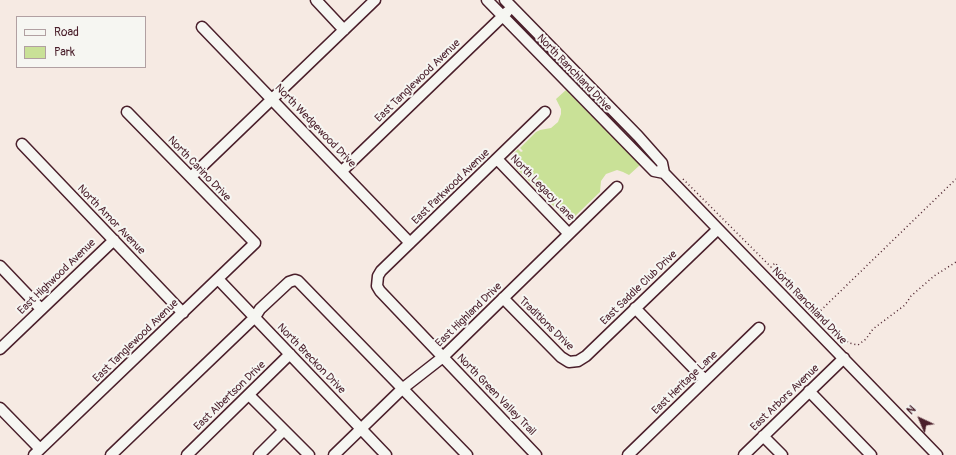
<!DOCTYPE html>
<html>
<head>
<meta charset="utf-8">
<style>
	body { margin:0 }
	#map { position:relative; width:956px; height:455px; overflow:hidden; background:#f6eae3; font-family:Pangolin,sans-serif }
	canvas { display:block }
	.legend { position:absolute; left:16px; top:16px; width:130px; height:52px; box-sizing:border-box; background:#f6f6f2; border:1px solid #b1a0a2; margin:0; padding:5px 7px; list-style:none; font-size:12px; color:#4a1f2b }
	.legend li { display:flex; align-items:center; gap:8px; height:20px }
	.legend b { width:20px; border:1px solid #b1a0a2 }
	.north { position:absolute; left:900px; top:399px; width:40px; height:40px; -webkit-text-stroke:3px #f6f6f2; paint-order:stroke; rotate:316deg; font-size:11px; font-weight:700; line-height:16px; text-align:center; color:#4a1f2b }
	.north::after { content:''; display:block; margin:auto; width:14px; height:18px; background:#4a1f2b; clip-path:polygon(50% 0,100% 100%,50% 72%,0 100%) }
</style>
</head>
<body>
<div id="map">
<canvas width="956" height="455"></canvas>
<ul class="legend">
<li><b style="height:5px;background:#f6f6f2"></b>Road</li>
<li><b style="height:11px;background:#c9e197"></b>Park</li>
</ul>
<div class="north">N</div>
</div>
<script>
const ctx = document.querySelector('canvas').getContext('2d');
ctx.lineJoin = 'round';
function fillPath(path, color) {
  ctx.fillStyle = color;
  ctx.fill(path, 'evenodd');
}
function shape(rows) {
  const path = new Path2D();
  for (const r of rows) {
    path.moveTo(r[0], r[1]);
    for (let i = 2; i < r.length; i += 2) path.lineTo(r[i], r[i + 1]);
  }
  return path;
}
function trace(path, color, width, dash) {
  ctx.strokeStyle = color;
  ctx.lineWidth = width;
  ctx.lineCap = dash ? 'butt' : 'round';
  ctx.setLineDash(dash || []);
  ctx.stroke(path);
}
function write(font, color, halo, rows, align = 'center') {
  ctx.font = font + ' Pangolin,sans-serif';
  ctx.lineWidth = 4;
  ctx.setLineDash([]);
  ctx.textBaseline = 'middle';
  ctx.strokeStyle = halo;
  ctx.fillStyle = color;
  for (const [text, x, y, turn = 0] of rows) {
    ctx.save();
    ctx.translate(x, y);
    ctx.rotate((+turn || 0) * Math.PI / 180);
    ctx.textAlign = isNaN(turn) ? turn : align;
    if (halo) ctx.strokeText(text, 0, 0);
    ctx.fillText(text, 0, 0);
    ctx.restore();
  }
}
const green = shape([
	[566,90,640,165,629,175,623,172,617,170,606,174,601,181,600,192,570,221,566,219,516,168,520,164,519,163,515,167,511,159,512,155,518,149,521,152,523,151,520,148,536,132,540,130,551,128,558,122,561,114,561,109,556,99]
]);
const path = shape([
	[683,179,771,267,775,263,785,273,783,277,787,286,810,309,815,316],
	[815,316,956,179],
	[826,327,829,329,831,327,849,343,858,345,866,339,873,329,905,305,911,296,934,276,956,262]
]);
const minor = shape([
	[316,0,344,30],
	[487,0,654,171,664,173],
	[505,0,638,136,662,163,664,173,718,229,937,455],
	[202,27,410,243],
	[22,144,183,313],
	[497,159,569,234],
	[342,171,507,12],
	[191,177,375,0],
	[0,266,41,309],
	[218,279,386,455],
	[503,298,561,357,569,362,578,361,586,356,718,229],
	[635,308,705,380],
	[0,349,114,240],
	[809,391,871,455],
	[249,395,309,455],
	[0,408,40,449],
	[763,436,782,455],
	[34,455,255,243,127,112],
	[111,455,255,317,260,309,289,282,295,280,298,281,467,455],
	[187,455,290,354],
	[259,455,284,430],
	[334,455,402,389,443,357,617,187],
	[536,455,380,291,377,286,378,276,381,271,545,112],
	[628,455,759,328],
	[744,455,844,358]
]);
const streetNames = [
	["North Ranchland Drive",574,73,46],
	["East Tanglewood Avenue",418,81,-44],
	["North Wedgewood Drive",315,126,46],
	["North Carino Drive",199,169,46],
	["East Parkwood Avenue",451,187,-44],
	["North Legacy Lane",542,188,46],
	["North Amor Avenue",111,220,46],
	["East Highwood Avenue",57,277,-44],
	["East Saddle Club Drive",639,288,-44],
	["North Ranchland Drive",809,306,46],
	["East Highland Drive",469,315,-44],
	["Traditions Drive",546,324,44],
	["East Tanglewood Avenue",136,341,-44],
	["North Breckon Drive",311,359,46],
	["East Heritage Lane",685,383,-44],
	["North Green Valley Trail",496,395,46],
	["East Albertson Drive",230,396,-44],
	["East Arbors Avenue",785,398,-44]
];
fillPath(green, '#c9e197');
trace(minor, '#4a1f2b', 13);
trace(path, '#4a1f2b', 1.5, [1, 3]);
trace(minor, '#f6f6f2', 10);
write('11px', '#4a1f2b', '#f6f6f2', streetNames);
</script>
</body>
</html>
